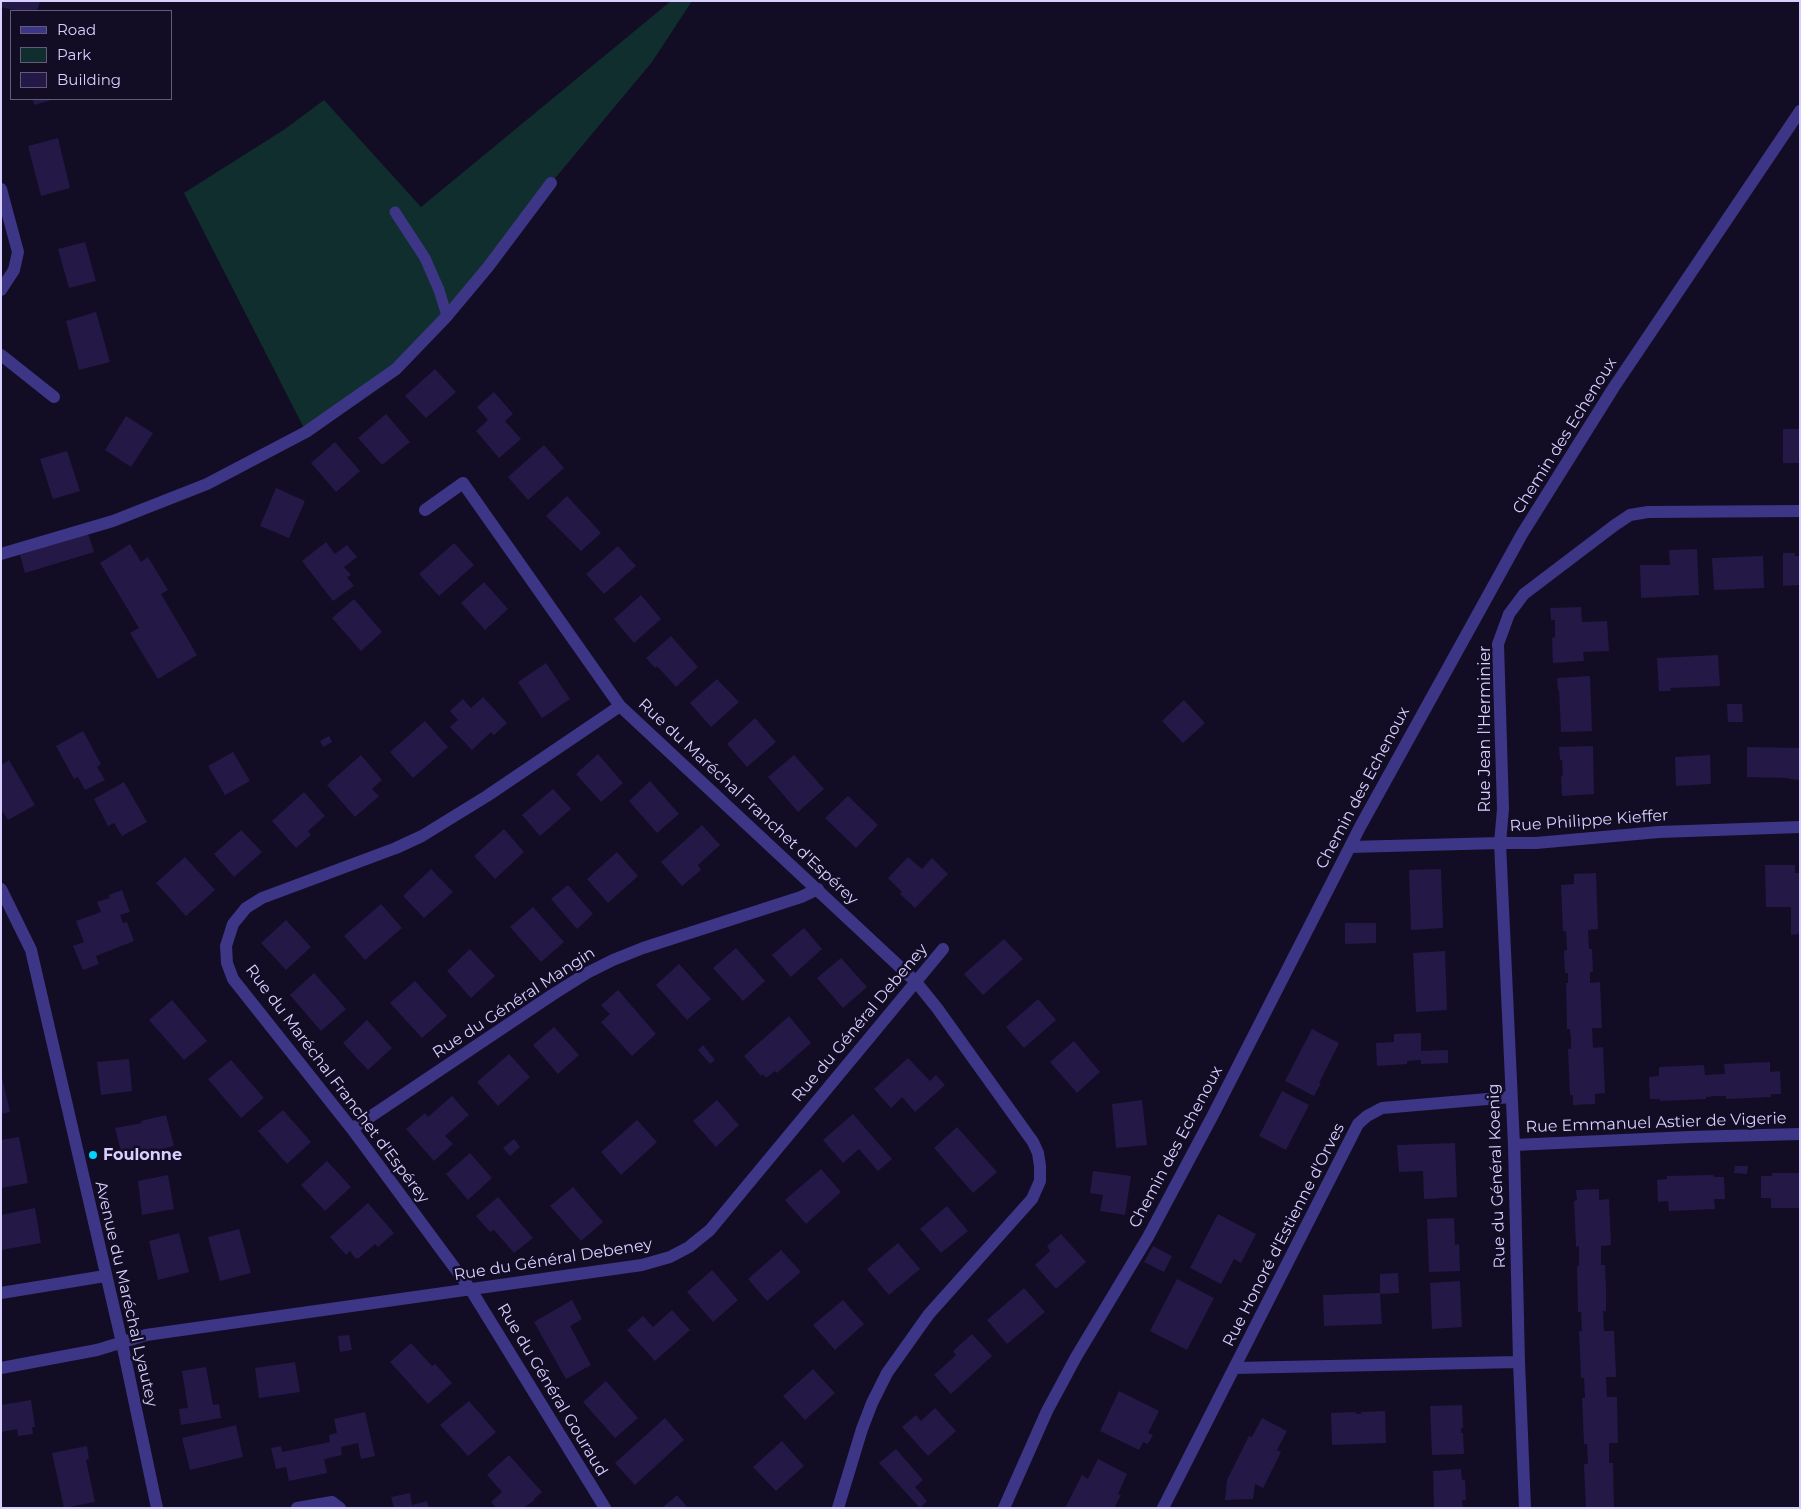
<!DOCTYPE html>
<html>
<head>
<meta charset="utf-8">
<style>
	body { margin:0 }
	#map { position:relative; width:1801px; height:1509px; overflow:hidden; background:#120d24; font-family:Montserrat,sans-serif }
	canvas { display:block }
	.frame { position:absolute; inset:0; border:2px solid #d8d0ff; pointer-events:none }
	.legend { position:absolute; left:10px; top:10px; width:162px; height:90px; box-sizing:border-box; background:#120d24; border:1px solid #615b7c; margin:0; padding:6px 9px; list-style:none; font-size:15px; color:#d8d0ff }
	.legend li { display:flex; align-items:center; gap:10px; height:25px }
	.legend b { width:25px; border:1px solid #615b7c }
</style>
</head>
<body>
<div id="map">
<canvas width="1801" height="1509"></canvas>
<div class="frame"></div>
<ul class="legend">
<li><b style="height:6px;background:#3d3586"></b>Road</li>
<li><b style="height:14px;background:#102e2e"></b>Park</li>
<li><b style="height:14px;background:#241846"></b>Building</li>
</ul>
</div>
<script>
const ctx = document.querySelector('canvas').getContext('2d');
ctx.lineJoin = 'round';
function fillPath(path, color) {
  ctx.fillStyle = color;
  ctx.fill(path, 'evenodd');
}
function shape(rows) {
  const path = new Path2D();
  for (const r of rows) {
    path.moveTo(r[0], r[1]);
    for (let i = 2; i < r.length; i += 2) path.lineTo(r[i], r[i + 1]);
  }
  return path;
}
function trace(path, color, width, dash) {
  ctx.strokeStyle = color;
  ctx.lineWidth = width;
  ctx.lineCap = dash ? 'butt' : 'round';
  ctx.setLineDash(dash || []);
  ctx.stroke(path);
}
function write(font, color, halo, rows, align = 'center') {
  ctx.font = font + ' Montserrat,sans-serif';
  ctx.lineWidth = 5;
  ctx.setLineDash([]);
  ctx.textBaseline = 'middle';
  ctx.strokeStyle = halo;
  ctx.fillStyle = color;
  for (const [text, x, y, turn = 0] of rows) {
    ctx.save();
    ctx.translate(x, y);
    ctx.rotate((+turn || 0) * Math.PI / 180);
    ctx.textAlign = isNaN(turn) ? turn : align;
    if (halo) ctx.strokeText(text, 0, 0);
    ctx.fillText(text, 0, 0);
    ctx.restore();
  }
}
const green = shape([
	[671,1,692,1,652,62,396,369,306,432,184,193,285,129,324,100,421,207]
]);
const building = shape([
	[1,1,40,1,37,11,18,11,1,7],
	[33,99,55,99,34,105],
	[58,138,70,188,41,196,28,146],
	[85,242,96,281,69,288,58,249],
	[96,312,110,362,79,370,66,321],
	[435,369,456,392,426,418,405,396],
	[494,392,513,414,505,421,521,439,499,458,476,431,488,420,477,407],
	[386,414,410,442,382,465,358,438],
	[126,416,153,433,131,467,105,450],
	[1783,429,1800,429,1800,463,1783,463],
	[335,442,360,471,336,492,311,463],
	[544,445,564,468,528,500,508,477],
	[67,451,80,491,53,499,40,459],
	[276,488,305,501,289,538,260,526],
	[567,496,601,533,581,551,546,516],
	[88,534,94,552,25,573,20,555],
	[326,542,335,554,347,545,357,557,344,567,351,575,347,577,354,586,333,601,302,561],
	[454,543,474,565,439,596,419,574],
	[130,544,141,562,148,557,168,590,161,594,197,655,158,679,130,633,139,628,100,563],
	[618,546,636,566,604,594,586,574],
	[1697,549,1699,595,1641,598,1640,565,1670,565,1669,550],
	[1783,553,1795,553,1795,556,1800,556,1800,585,1783,586],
	[1763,556,1764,588,1714,590,1712,558],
	[484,582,508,609,485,630,461,603],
	[641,595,661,619,634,643,614,619],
	[354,599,382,632,361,651,332,618],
	[1581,607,1582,622,1607,621,1609,651,1583,652,1584,661,1553,663,1552,638,1555,637,1555,620,1551,620,1550,608],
	[671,636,698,667,676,687,657,666,655,668,646,658],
	[1718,655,1720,686,1670,688,1671,691,1659,691,1657,658],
	[546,663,570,699,542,718,518,682],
	[1590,676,1592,731,1561,732,1559,690,1558,690,1557,678],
	[717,679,739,702,711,727,690,703],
	[483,697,507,723,494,735,491,732,472,750,450,727,458,720,450,711,463,699,471,708],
	[1184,700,1205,723,1183,743,1162,721],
	[1727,704,1742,704,1743,722,1728,722],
	[755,718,776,742,747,767,727,744],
	[425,721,448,747,413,778,390,752],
	[83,731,101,764,97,767,105,780,85,790,78,777,74,779,56,746],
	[329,736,332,742,323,747,320,741],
	[1593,746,1594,794,1562,796,1561,776,1563,777,1562,760,1560,760,1559,747],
	[1747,747,1800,748,1800,780,1789,779,1789,778,1747,777],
	[233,752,250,781,225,795,208,766],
	[598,754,623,783,601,802,576,774],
	[361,755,382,780,372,789,379,796,355,817,327,785],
	[794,755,824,789,798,812,768,777],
	[1710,755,1711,784,1676,786,1675,757],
	[9,760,35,805,8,820,1,809,1,765],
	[650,781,679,814,657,833,629,801],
	[124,782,147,822,122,836,114,823,108,826,94,799],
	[553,789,571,809,540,836,522,815],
	[304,792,325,816,308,831,311,835,296,848,272,821],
	[848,796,878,825,856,848,825,818],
	[702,825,720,845,698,865,701,870,682,886,661,862],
	[504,829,524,852,495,879,474,856],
	[241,830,262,852,234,877,214,854],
	[617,852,638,876,608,903,587,879],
	[185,857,215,890,186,916,156,883],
	[908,857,922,869,932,858,948,874,915,908,900,894,902,892,888,878],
	[1765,865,1795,865,1795,873,1800,873,1800,934,1791,935,1791,907,1766,907],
	[431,869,453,892,424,918,403,896],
	[1441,869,1443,928,1411,930,1409,870],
	[1596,873,1598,929,1588,930,1589,949,1592,949,1593,972,1590,972,1590,983,1600,982,1602,1028,1592,1028,1593,1048,1603,1047,1605,1093,1595,1094,1595,1104,1573,1105,1573,1095,1570,1095,1568,1049,1571,1049,1571,1039,1570,1029,1567,1029,1566,983,1568,983,1568,973,1565,973,1564,951,1567,950,1566,931,1563,931,1561,885,1574,884,1574,874],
	[568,885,593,914,577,929,551,899],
	[122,890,130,912,120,915,123,923,127,922,134,941,96,956,99,964,83,970,73,946,84,942,76,921,101,912,97,902,110,898,109,895],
	[381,904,402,928,365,960,344,936],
	[533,907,564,942,541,962,510,927],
	[286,920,311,947,286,970,261,943],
	[1345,923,1376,923,1376,943,1345,944],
	[804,928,822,949,791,977,772,955],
	[1004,939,1023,959,983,995,964,974],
	[736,948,765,981,743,1001,713,968],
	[470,949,495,976,471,998,447,971],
	[1445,951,1447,1010,1416,1012,1413,953],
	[841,958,867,987,843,1008,817,978],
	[679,964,711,999,687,1020,656,985],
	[314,973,346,1009,321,1031,290,995],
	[415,981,447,1016,422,1038,390,1003],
	[618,990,656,1034,632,1056,601,1022,610,1014,601,1005],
	[1038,999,1056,1020,1024,1048,1006,1027],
	[172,1000,207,1041,184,1060,149,1020],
	[789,1016,811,1043,777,1073,775,1071,766,1078,763,1074,761,1076,744,1056],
	[367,1020,392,1048,368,1070,343,1043],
	[554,1027,579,1055,558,1074,533,1045],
	[1312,1029,1339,1043,1319,1083,1321,1083,1314,1096,1285,1081],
	[1421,1033,1421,1051,1448,1050,1448,1063,1421,1064,1421,1060,1407,1061,1407,1064,1377,1066,1376,1043,1394,1042,1394,1034],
	[1074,1041,1100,1072,1077,1093,1050,1062],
	[703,1045,715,1060,710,1064,698,1050],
	[509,1054,530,1077,498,1106,477,1082],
	[908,1058,930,1081,936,1075,945,1085,915,1112,902,1097,891,1108,874,1089],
	[129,1059,132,1091,101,1095,97,1062],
	[231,1060,264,1098,241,1118,208,1079],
	[1770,1062,1770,1072,1780,1071,1781,1094,1771,1094,1771,1097,1726,1099,1726,1096,1716,1096,1706,1097,1706,1099,1660,1101,1660,1099,1650,1099,1649,1077,1659,1076,1659,1067,1704,1065,1705,1075,1725,1074,1724,1064],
	[1,1073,10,1112,1,1114],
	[1282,1091,1309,1105,1286,1150,1259,1136],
	[452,1096,469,1115,445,1136,453,1144,434,1161,406,1129,425,1113,428,1117],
	[717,1100,739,1125,716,1147,693,1121],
	[1142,1100,1147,1145,1116,1148,1112,1104],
	[283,1110,311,1142,287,1164,258,1131],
	[853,1114,892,1159,878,1171,859,1149,843,1163,823,1140],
	[166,1115,174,1146,123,1159,115,1128,142,1123,141,1121],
	[637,1120,657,1142,621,1175,601,1152],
	[957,1127,997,1172,973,1193,934,1148],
	[19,1137,28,1183,1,1188,1,1140],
	[514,1139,520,1147,510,1156,503,1148],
	[1455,1143,1457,1197,1424,1199,1423,1171,1399,1172,1397,1145],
	[470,1153,492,1178,468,1200,446,1174],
	[327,1161,351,1187,325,1211,301,1185],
	[1735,1166,1748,1166,1747,1174,1734,1173],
	[821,1169,841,1192,806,1224,785,1200],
	[1093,1171,1131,1176,1125,1215,1100,1211,1103,1195,1090,1193],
	[1772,1173,1800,1173,1800,1208,1771,1208,1771,1198,1761,1198,1761,1176,1772,1176],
	[168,1175,174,1209,142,1215,138,1181],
	[1713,1175,1714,1177,1724,1177,1725,1199,1714,1199,1715,1209,1669,1211,1668,1201,1658,1202,1657,1180,1667,1179,1667,1176],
	[573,1187,603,1222,581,1241,550,1206],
	[1599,1189,1599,1200,1609,1199,1611,1245,1601,1246,1601,1265,1605,1265,1606,1288,1606,1311,1603,1311,1604,1331,1614,1331,1616,1377,1606,1377,1607,1397,1617,1397,1618,1443,1609,1443,1609,1463,1613,1463,1614,1508,1586,1508,1584,1464,1588,1464,1587,1444,1584,1444,1582,1398,1585,1398,1584,1378,1581,1378,1579,1331,1582,1331,1581,1312,1578,1312,1577,1266,1579,1266,1579,1246,1576,1247,1574,1201,1577,1200,1576,1190],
	[498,1197,533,1238,514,1253,494,1230,490,1232,476,1216],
	[368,1203,394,1233,378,1247,375,1244,359,1258,355,1258,350,1251,346,1255,330,1237],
	[947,1206,968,1231,941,1253,920,1229],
	[35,1208,41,1243,1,1250,1,1215],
	[1218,1214,1256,1234,1241,1263,1234,1259,1221,1284,1190,1268],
	[1454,1218,1455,1245,1459,1244,1460,1271,1429,1272,1427,1219],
	[239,1229,251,1273,220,1281,208,1237],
	[179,1233,189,1272,158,1280,149,1241],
	[1061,1234,1086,1262,1056,1289,1035,1265,1050,1251,1047,1246],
	[898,1243,920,1269,889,1295,867,1269],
	[1153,1246,1172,1256,1164,1272,1144,1262],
	[781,1250,801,1272,767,1301,748,1279],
	[712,1270,738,1300,713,1322,687,1292],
	[1398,1273,1399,1293,1380,1294,1382,1324,1324,1326,1323,1295,1380,1293,1380,1274],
	[1177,1279,1214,1298,1187,1350,1150,1331],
	[1460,1281,1462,1327,1432,1329,1430,1283],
	[1024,1288,1045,1312,1007,1344,987,1320],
	[572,1300,582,1319,570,1326,591,1365,566,1379,534,1322],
	[843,1300,864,1324,835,1350,813,1325],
	[672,1310,690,1330,655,1361,627,1330,643,1316,653,1327],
	[972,1334,992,1356,951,1394,934,1375,956,1355,953,1351],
	[349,1335,352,1350,340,1352,338,1336],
	[411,1343,432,1366,435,1364,452,1383,428,1404,390,1362],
	[295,1362,300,1392,259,1398,255,1368],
	[206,1367,213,1405,219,1404,221,1418,181,1425,179,1409,188,1408,182,1371],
	[813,1369,835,1393,805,1420,783,1396],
	[606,1381,638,1418,615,1438,583,1402],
	[1119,1391,1159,1411,1148,1433,1153,1435,1148,1444,1143,1442,1139,1450,1100,1431],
	[31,1400,35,1427,32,1427,33,1434,18,1436,17,1429,1,1432,1,1405],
	[469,1401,496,1432,468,1456,440,1425],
	[1462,1405,1463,1428,1461,1428,1461,1433,1463,1433,1464,1454,1432,1455,1430,1406],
	[935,1408,956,1431,928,1456,902,1427,916,1415,921,1421],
	[1385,1411,1386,1443,1332,1445,1331,1413,1356,1412,1356,1414,1361,1414,1361,1412],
	[365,1412,375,1456,361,1459,358,1443,341,1447,342,1455,324,1459,327,1473,289,1481,286,1467,276,1469,271,1448,281,1446,282,1452,330,1442,329,1435,337,1433,334,1419],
	[665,1418,684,1440,635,1485,615,1463],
	[1262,1418,1287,1431,1277,1450,1281,1452,1263,1488,1255,1484,1253,1499,1225,1500,1227,1480,1249,1436,1252,1437],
	[236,1425,243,1457,190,1470,182,1438],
	[782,1441,804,1466,776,1491,753,1467],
	[87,1446,89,1459,86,1460,95,1502,64,1508,52,1453],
	[896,1449,923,1480,915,1487,927,1501,920,1508,879,1463],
	[509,1455,542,1492,534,1499,535,1500,523,1508,496,1508,491,1502,502,1492,487,1475],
	[1098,1459,1127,1474,1118,1494,1121,1495,1114,1508,1065,1508,1082,1475,1088,1479],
	[1461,1469,1462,1480,1465,1480,1466,1500,1462,1500,1463,1508,1434,1508,1433,1471],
	[410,1493,412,1505,427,1501,429,1508,394,1508,391,1497],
	[677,1495,688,1508,662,1508]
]);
const lane = shape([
	[395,212,425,258,439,290,447,316]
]);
const street = shape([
	[1,189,18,252,14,270,1,290],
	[1,355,54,397],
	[425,510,463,483,620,706],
	[1,554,113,521,207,484,306,432,396,369,447,316,488,267,551,183],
	[1350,847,1500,843,1536,843,1659,832,1800,827],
	[1,889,31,950,122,1343,157,1508],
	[352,1129,552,995,587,973,613,960,643,948,801,897,818,889],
	[1514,1145,1689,1137,1800,1134],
	[1,1293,105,1276],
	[1,1368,97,1350,146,1335,642,1265,670,1257,689,1247,710,1230,943,949],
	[1235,1368,1519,1362],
	[297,1508,332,1502,340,1508],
	[605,1508,471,1290,352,1129,233,979,227,963,226,946,233,924,246,908,262,898,396,848,422,836,487,796,620,706,916,982,937,1008,1033,1142,1038,1153,1040,1166,1040,1181,1032,1199,929,1314,887,1373,872,1403,862,1429,838,1508],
	[1004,1508,1047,1411,1076,1357,1148,1237,1213,1115,1360,827,1522,534,1614,387,1800,111],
	[1163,1508,1358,1124,1367,1116,1382,1108,1511,1097],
	[1525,1508,1519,1362,1514,1145,1500,843,1503,809,1498,644,1509,614,1524,594,1615,525,1630,515,1648,512,1800,511]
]);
const markers = [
	[93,1155,5,"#00d2fb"]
];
const streetNames = [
	["Chemin des Echenoux",1565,436,-58],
	["Rue Jean l'Herminier",1485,729,-90],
	["Chemin des Echenoux",1363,788,-62],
	["Rue du Maréchal Franchet d'Espérey",748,802,43],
	["Rue Philippe Kieffer",1589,821,-4],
	["Rue du Général Mangin",514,1003,-33],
	["Rue du Général Debeney",860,1023,-50],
	["Rue du Maréchal Franchet d'Espérey",337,1084,53],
	["Rue Emmanuel Astier de Vigerie",1656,1123,-2],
	["Chemin des Echenoux",1176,1147,-62],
	["Rue du Général Koenig",1497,1176,-92],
	["Rue Honoré d'Estienne d'Orves",1284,1235,-63],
	["Rue du Général Debeney",553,1260,-9],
	["Avenue du Maréchal Lyautey",126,1294,77],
	["Rue du Général Gouraud",552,1390,59]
];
const poiNames = [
	["Foulonne",103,1155]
];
fillPath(green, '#102e2e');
fillPath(building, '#241846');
trace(lane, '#3d3586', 11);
trace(street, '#3d3586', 12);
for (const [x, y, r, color] of markers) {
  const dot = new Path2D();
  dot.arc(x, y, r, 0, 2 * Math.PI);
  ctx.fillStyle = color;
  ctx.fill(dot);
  trace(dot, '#120d24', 2);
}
write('16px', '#d8d0ff', '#120d24', streetNames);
write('bold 16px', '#d8d0ff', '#120d24', poiNames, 'left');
</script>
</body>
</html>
